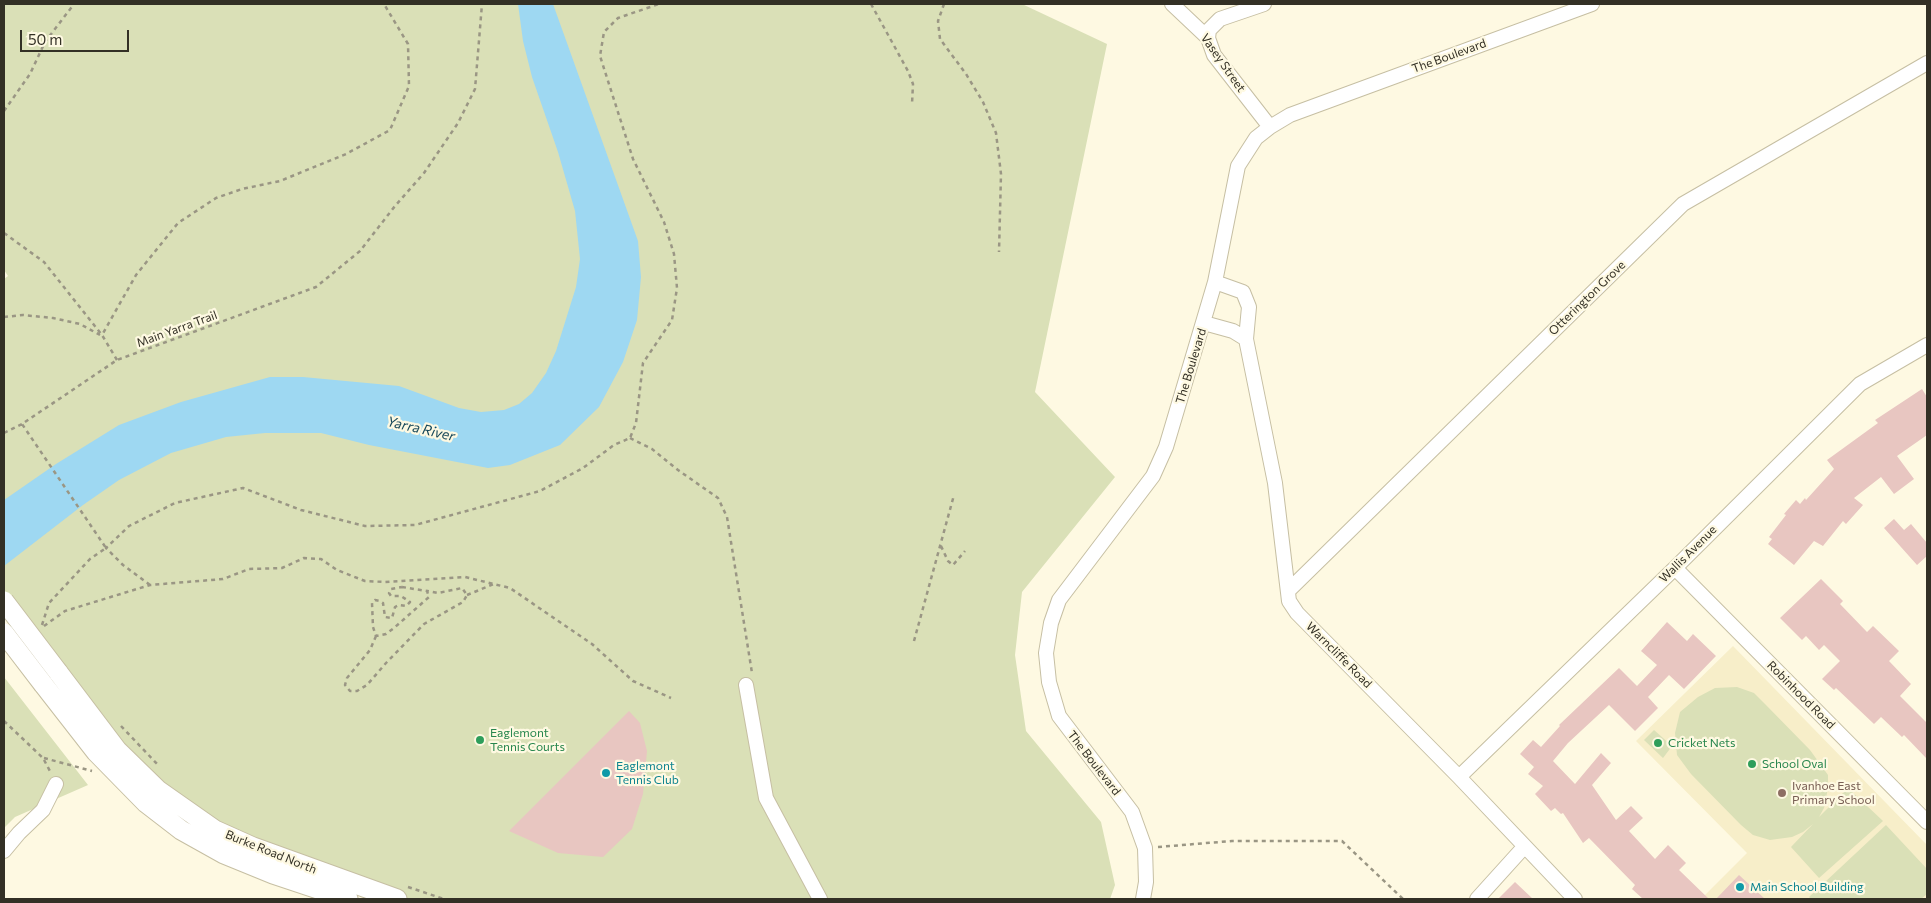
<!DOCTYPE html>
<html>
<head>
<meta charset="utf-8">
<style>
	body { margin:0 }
	#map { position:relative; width:1931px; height:903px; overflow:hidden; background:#fef9e2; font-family:Commissioner,sans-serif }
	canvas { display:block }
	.frame { position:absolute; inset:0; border:5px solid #333025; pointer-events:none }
	.scale { position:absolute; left:20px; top:30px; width:109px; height:22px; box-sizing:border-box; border:2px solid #333025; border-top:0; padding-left:6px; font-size:15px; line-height:18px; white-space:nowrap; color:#333025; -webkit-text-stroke:4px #fef9e2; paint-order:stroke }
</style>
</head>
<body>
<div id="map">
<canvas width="1931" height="903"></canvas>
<div class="frame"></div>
<div class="scale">50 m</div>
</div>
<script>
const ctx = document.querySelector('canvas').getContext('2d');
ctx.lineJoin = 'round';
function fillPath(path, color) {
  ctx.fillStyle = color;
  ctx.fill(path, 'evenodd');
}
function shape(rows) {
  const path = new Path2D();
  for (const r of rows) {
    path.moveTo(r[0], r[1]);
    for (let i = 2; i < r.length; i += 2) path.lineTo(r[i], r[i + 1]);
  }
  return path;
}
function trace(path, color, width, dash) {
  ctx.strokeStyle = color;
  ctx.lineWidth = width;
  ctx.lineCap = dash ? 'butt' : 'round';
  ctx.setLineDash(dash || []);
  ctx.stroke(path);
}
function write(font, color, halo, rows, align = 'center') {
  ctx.font = font + ' Commissioner,sans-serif';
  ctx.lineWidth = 4.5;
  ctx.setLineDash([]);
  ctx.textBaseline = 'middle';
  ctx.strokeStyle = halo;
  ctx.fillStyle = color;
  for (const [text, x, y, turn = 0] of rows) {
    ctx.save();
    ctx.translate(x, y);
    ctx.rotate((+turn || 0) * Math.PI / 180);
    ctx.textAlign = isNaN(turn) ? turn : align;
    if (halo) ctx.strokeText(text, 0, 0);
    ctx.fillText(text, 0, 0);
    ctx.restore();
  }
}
const built = shape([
	[1733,646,1927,845,1927,899,1701,899,1747,853,1636,741]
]);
const green = shape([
	[4,4,1022,4,1107,44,1035,392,1115,477,1022,592,1015,655,1026,731,1101,822,1115,885,1110,899,401,899,232,836,146,779,4,610,4,279,8,276,4,270],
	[4,677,88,785,15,817,4,828],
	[1737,687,1754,693,1765,704,1810,750,1828,775,1828,788,1824,808,1819,817,1848,788,1883,821,1819,878,1791,847,1813,824,1803,832,1792,837,1770,840,1753,835,1741,825,1691,774,1677,755,1675,733,1680,712,1698,697,1715,688],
	[1654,730,1672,746,1663,758,1644,740],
	[1886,825,1927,869,1927,894,1921,899,1811,899,1809,897]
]);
const water = shape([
	[518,4,553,4,638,241,641,277,637,320,623,362,599,407,560,445,510,465,488,468,369,445,321,433,265,433,226,437,171,453,119,480,83,505,4,566,4,500,56,464,119,425,181,402,270,377,303,377,399,386,459,408,481,412,504,410,519,404,532,393,546,373,556,351,576,287,580,259,575,211,558,152,532,77,523,41]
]);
const building = shape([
	[1922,389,1927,397,1927,435,1897,456,1914,479,1894,494,1881,477,1854,498,1863,505,1846,524,1843,521,1823,546,1814,541,1794,565,1768,544,1772,539,1769,537,1786,515,1784,514,1796,500,1800,504,1805,498,1806,500,1834,469,1827,460,1878,423,1875,420],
	[1894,519,1904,530,1911,524,1927,543,1927,556,1917,565,1884,528],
	[1821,579,1843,601,1840,604,1867,632,1873,626,1899,651,1889,661,1911,684,1900,696,1927,723,1927,759,1904,735,1902,737,1881,717,1874,724,1836,688,1834,690,1822,679,1840,661,1824,645,1819,650,1806,636,1802,640,1780,618],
	[1667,622,1687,641,1693,634,1716,656,1684,689,1669,675,1648,697,1658,708,1635,731,1609,705,1568,743,1553,761,1575,784,1601,753,1611,763,1592,785,1616,820,1631,806,1643,818,1629,831,1655,859,1668,845,1686,863,1679,870,1709,899,1643,899,1632,889,1635,885,1589,838,1583,843,1563,813,1561,814,1555,808,1551,811,1535,794,1543,786,1528,774,1534,767,1520,754,1533,740,1541,747,1560,726,1559,725,1619,668,1637,686,1657,665,1641,651],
	[629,711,640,723,647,751,643,794,632,829,603,857,558,853,509,831],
	[1739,875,1765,899,1716,899],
	[1515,882,1533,899,1498,899]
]);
const path = shape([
	[871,4,908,71,913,84,912,104],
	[944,4,938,21,940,39,966,74,983,102,996,133,1001,174,999,252],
	[4,111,30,74,45,42,74,4],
	[4,233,44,262,102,335],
	[4,317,23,315,53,318,80,324,100,335],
	[117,360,102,335,136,275,178,223,216,198,242,189,280,181,346,154,390,130,409,86,408,44,384,4],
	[4,433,22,424],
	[630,438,652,449,678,470,718,498,727,517,752,673],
	[941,546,948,561,953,565,965,551],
	[150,585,123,565,106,548,129,526,175,503,243,488,301,510,365,526,415,525,540,491,583,468,614,445,630,438,636,423,643,363,672,320,677,288,674,254,664,222,633,159,600,56,604,32,618,18,659,4],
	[402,587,427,591,429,597,394,628,386,634,376,636,373,627,372,603,375,600,380,601,383,603,385,617,392,618,395,607,399,605,406,606,410,602,401,596,391,596,389,593,391,589,402,587],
	[467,595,494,584],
	[42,625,49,603,90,559,106,548,22,424,117,360,316,287,360,251,395,206,424,173,458,123,475,89,482,4],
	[44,626,65,611,150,585,223,579,249,569,282,568,304,558,321,559,337,570,365,581,385,582,465,577,510,588,592,644,633,681,671,698],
	[376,636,370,650,347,678,345,685,350,691,357,691,367,685,386,663,424,624,463,602,467,595,462,588,438,593,427,591],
	[914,641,954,495],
	[4,721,43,758,51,773],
	[121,726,159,766],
	[44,758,92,771],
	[1158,847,1232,841,1342,841,1403,899],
	[408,887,444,899]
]);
const minor = shape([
	[1172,4,1208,38,1214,55,1270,127],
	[1208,38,1209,30,1220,19,1264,4],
	[1215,282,1243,292,1249,307,1246,339,1275,483,1289,601,1297,613,1459,777,1575,899],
	[1204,323,1233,331,1246,339],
	[1675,568,1927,822],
	[1289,590,1683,204,1927,63],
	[746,685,766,798,820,899],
	[1459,777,1675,568,1860,384,1927,345],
	[4,851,19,833,43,810,56,784],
	[1143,899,1146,882,1145,848,1132,812,1059,716,1049,682,1046,653,1051,623,1059,600,1153,476,1166,447,1215,282,1238,166,1256,138,1270,127,1290,115,1592,4],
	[1477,899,1524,847]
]);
const major = shape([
	[58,672,117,750,158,790,215,830,253,847,397,899],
	[43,684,96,752,146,803,181,830,224,854,273,874,348,899]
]);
const majorBridge = shape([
	[4,601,58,672],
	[4,633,43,684]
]);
const markers = [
	[480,740,5,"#2e9e5b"],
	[1658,743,5,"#2e9e5b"],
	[1752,764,5,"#2e9e5b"],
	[606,773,5,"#0f9aa8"],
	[1782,793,5,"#8d6e63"],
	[1740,887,5,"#0f9aa8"]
];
const streetNames = [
	["The Boulevard",1449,56,-20],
	["Vasey Street",1223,63,55],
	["Otterington Grove",1587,298,-44],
	["Main Yarra Trail",177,329,-20],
	["The Boulevard",1191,366,-73],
	["Wallis Avenue",1688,554,-45],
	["Warncliffe Road",1339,655,45],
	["Robinhood Road",1801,695,45],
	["The Boulevard",1094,763,52],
	["Burke Road North",271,852,22]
];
const leisureNames = [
	["Eaglemont",490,733],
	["Tennis Courts",490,747],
	["Cricket Nets",1668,743],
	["School Oval",1762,764]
];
const cultureNames = [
	["Eaglemont",616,766],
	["Tennis Club",616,780],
	["Main School Building",1750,887]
];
const educationNames = [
	["Ivanhoe East",1792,786],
	["Primary School",1792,800]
];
const waterNames = [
	["Yarra River",421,429,13]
];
fillPath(built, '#f7eec9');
fillPath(green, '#dae0b7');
fillPath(water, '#9ed8f2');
fillPath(building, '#e8c6c1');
trace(minor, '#c6bfa3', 16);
trace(major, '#c6bfa3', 21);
trace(path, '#9a9684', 2.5, [4, 4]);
trace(minor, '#fff', 14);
trace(major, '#fff', 19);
trace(majorBridge, '#c6bfa3', 21, []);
trace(majorBridge, '#fff', 19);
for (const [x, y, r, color] of markers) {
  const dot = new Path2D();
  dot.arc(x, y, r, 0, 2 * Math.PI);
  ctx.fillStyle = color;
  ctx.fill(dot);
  trace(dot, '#fef9e2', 2);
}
write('12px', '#333025', '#fef9e2', streetNames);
write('12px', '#27864d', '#fef9e2', leisureNames, 'left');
write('12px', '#0d838f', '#fef9e2', cultureNames, 'left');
write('12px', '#785e54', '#fef9e2', educationNames, 'left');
write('italic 14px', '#164759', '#fef9e2', waterNames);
</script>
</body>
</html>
